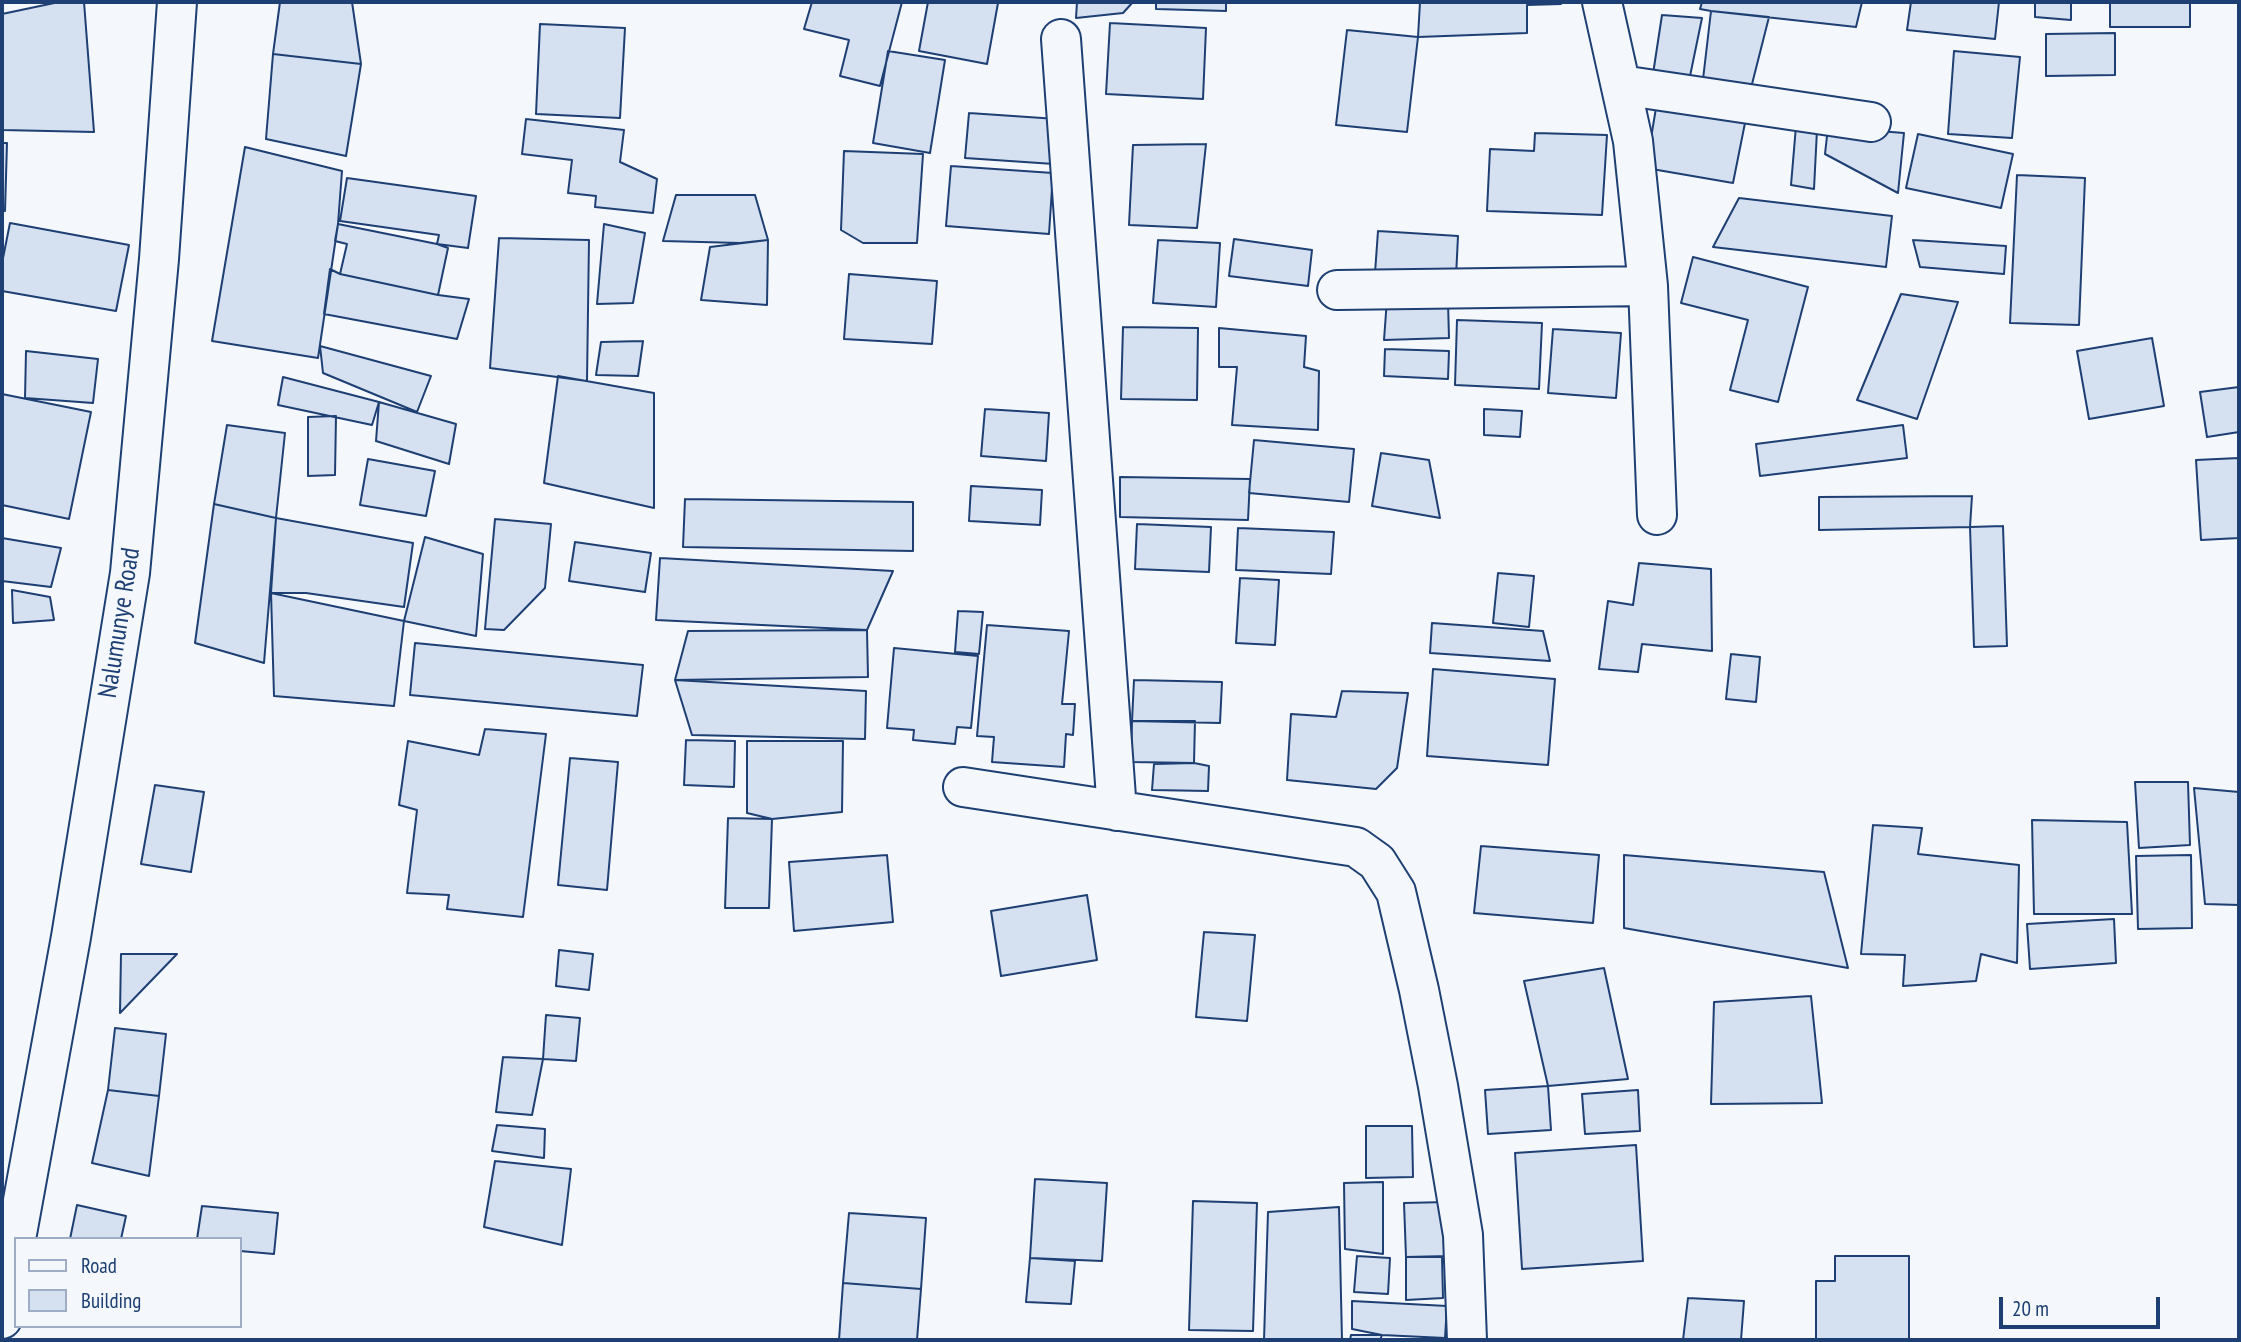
<!DOCTYPE html>
<html>
<head>
<meta charset="utf-8">
<style>
	body { margin:0 }
	#map { position:relative; width:2241px; height:1342px; overflow:hidden; background:#f4f7fb; font-family:"PT Sans Narrow",sans-serif }
	canvas { display:block }
	.frame { position:absolute; inset:0; border:4px solid #1d3f73; pointer-events:none }
	.legend { position:absolute; left:14px; top:1237px; width:228px; height:91px; box-sizing:border-box; background:#f4f7fb; border:2px solid #9eadc5; margin:0; padding:9px 12px; list-style:none; font-size:21px; color:#1d3f73 }
	.legend li { display:flex; align-items:center; gap:14px; height:35px }
	.legend b { width:35px; border:2px solid #9eadc5 }
	.scale { position:absolute; left:1999px; top:1297px; width:161px; height:32px; box-sizing:border-box; border:4px solid #1d3f73; border-top:0; padding-left:9px; font-size:21px; line-height:24px; white-space:nowrap; color:#1d3f73; -webkit-text-stroke:5px #f4f7fb; paint-order:stroke }
</style>
</head>
<body>
<div id="map">
<canvas width="2241" height="1342"></canvas>
<div class="frame"></div>
<ul class="legend">
<li><b style="height:9px;background:#f4f7fb"></b>Road</li>
<li><b style="height:19px;background:#d5e0f0"></b>Building</li>
</ul>
<div class="scale">20 m</div>
</div>
<script>
const ctx = document.querySelector('canvas').getContext('2d');
ctx.lineJoin = 'round';
function fillPath(path, color) {
  ctx.fillStyle = color;
  ctx.fill(path, 'evenodd');
}
function shape(rows) {
  const path = new Path2D();
  for (const r of rows) {
    path.moveTo(r[0], r[1]);
    for (let i = 2; i < r.length; i += 2) path.lineTo(r[i], r[i + 1]);
  }
  return path;
}
function trace(path, color, width, dash) {
  ctx.strokeStyle = color;
  ctx.lineWidth = width;
  ctx.lineCap = dash ? 'butt' : 'round';
  ctx.setLineDash(dash || []);
  ctx.stroke(path);
}
function write(font, color, halo, rows, align = 'center') {
  ctx.font = font + ' "PT Sans Narrow",sans-serif';
  ctx.lineWidth = 5;
  ctx.setLineDash([]);
  ctx.textBaseline = 'middle';
  ctx.strokeStyle = halo;
  ctx.fillStyle = color;
  for (const [text, x, y, turn = 0] of rows) {
    ctx.save();
    ctx.translate(x, y);
    ctx.rotate((+turn || 0) * Math.PI / 180);
    ctx.textAlign = isNaN(turn) ? turn : align;
    if (halo) ctx.strokeText(text, 0, 0);
    ctx.fillText(text, 0, 0);
    ctx.restore();
  }
}
const building = shape([
	[59,2,84,2,94,132,2,130,2,14,59,2],
	[280,2,352,2,361,64,273,54,280,2],
	[812,2,902,2,880,86,840,76,849,40,804,29,812,2],
	[928,2,998,3,987,64,919,51,928,2],
	[1077,2,1133,2,1123,13,1076,18,1077,2],
	[1156,2,1226,2,1226,11,1156,9,1156,2],
	[1420,2,1561,2,1561,4,1527,5,1527,33,1418,37,1420,2],
	[1702,2,1862,2,1856,27,1711,11,1700,9,1702,2],
	[1911,2,1999,2,1995,39,1907,30,1911,2],
	[2035,2,2071,2,2071,20,2035,17,2035,2],
	[2110,2,2190,2,2190,27,2110,27,2110,2],
	[1711,11,1769,17,1750,92,1702,88,1711,11],
	[1662,15,1702,18,1689,81,1653,74,1662,15],
	[1110,23,1206,28,1203,99,1106,94,1110,23],
	[540,24,625,28,620,118,536,114,540,24],
	[1347,30,1418,37,1407,132,1336,125,1347,30],
	[2115,33,2115,75,2046,76,2046,34,2115,33],
	[888,51,945,60,930,153,873,143,888,51],
	[1954,51,2020,57,2012,138,1948,134,1954,51],
	[273,54,361,64,346,156,266,139,273,54],
	[1657,102,1746,118,1733,183,1646,168,1657,102],
	[969,113,1057,119,1054,164,965,158,969,113],
	[526,119,624,130,620,162,657,179,653,213,595,207,596,196,568,193,572,160,522,154,526,119],
	[1796,126,1817,130,1814,189,1791,185,1796,126],
	[1828,127,1904,133,1898,193,1825,154,1828,127],
	[1535,133,1607,135,1602,215,1487,211,1490,149,1534,151,1535,133],
	[1918,134,2013,154,2001,208,1906,188,1918,134],
	[2,143,7,143,5,211,2,210,2,143],
	[1206,144,1197,228,1129,225,1133,145,1206,144],
	[245,147,342,171,338,224,318,358,212,341,245,147],
	[844,151,923,154,917,243,863,243,841,230,844,151],
	[951,166,1053,173,1049,234,946,226,951,166],
	[2017,175,2085,178,2079,325,2010,323,2017,175],
	[347,178,476,196,468,248,437,244,439,235,340,221,347,178],
	[676,195,755,195,768,240,740,243,663,241,676,195],
	[1739,198,1892,216,1886,267,1713,247,1739,198],
	[10,223,129,245,116,311,2,291,2,263,10,223],
	[338,224,437,244,448,248,438,295,340,274,347,244,335,241,338,224],
	[604,224,645,233,633,303,597,304,604,224],
	[1378,231,1458,236,1456,277,1375,273,1378,231],
	[499,238,589,240,587,381,490,368,499,238],
	[1234,239,1312,250,1308,286,1229,276,1234,239],
	[768,240,767,305,701,300,710,247,768,240],
	[1158,240,1220,243,1216,307,1153,303,1158,240],
	[1913,240,2006,246,2004,274,1920,267,1913,240],
	[1693,257,1808,287,1778,402,1730,390,1748,320,1681,303,1693,257],
	[330,269,340,274,438,295,469,299,457,339,324,314,330,269],
	[849,274,937,281,932,344,844,339,849,274],
	[1901,294,1958,302,1917,419,1857,400,1901,294],
	[1387,299,1448,302,1449,338,1384,340,1387,299],
	[1457,320,1542,323,1539,389,1455,385,1457,320],
	[1123,327,1198,328,1197,400,1121,399,1123,327],
	[1219,328,1306,336,1304,367,1319,371,1318,430,1232,425,1237,367,1219,367,1219,328],
	[1553,329,1621,333,1616,398,1548,393,1553,329],
	[2152,338,2164,406,2089,419,2077,351,2152,338],
	[643,341,638,376,596,375,601,342,643,341],
	[320,346,431,376,417,412,323,373,320,346],
	[1385,349,1449,351,1448,379,1384,376,1385,349],
	[26,351,98,359,93,403,25,398,26,351],
	[558,376,654,393,654,508,544,483,558,376],
	[283,377,379,402,372,425,278,405,283,377],
	[2239,387,2239,432,2207,437,2200,392,2239,387],
	[2,394,91,412,69,519,2,505,2,394],
	[379,402,456,424,449,464,376,441,379,402],
	[985,409,1049,413,1046,461,981,456,985,409],
	[1484,409,1522,411,1520,437,1484,435,1484,409],
	[336,416,335,475,308,476,308,417,336,416],
	[227,425,285,433,276,518,214,504,227,425],
	[1903,425,1907,458,1760,476,1756,444,1903,425],
	[1254,440,1354,449,1349,502,1249,493,1254,440],
	[1381,453,1429,460,1440,518,1372,506,1381,453],
	[2239,458,2239,538,2201,540,2196,460,2239,458],
	[368,459,435,471,426,516,360,505,368,459],
	[1120,477,1250,479,1248,520,1120,517,1120,477],
	[971,486,1042,490,1040,525,969,521,971,486],
	[1972,496,1970,527,1819,530,1819,497,1972,496],
	[685,499,913,502,913,551,683,547,685,499],
	[214,504,276,518,264,663,195,643,214,504],
	[276,518,413,543,404,607,306,593,271,593,276,518],
	[495,519,551,524,545,588,504,630,485,629,495,519],
	[1137,524,1211,527,1209,572,1135,569,1137,524],
	[2003,526,2007,646,1974,647,1970,527,2003,526],
	[1238,528,1334,532,1331,574,1236,570,1238,528],
	[425,537,483,554,476,636,404,621,425,537],
	[2,538,61,548,51,587,2,581,2,538],
	[575,542,651,553,645,592,569,581,575,542],
	[660,558,893,571,867,630,656,620,660,558],
	[1639,563,1711,569,1712,651,1642,644,1638,672,1599,669,1608,601,1633,605,1639,563],
	[1498,573,1534,576,1529,627,1493,623,1498,573],
	[1240,578,1279,580,1275,645,1236,643,1240,578],
	[12,590,50,597,54,620,13,623,12,590],
	[271,593,404,621,394,706,274,696,271,593],
	[958,611,983,612,979,654,955,652,958,611],
	[1432,623,1543,631,1550,661,1430,653,1432,623],
	[987,625,1069,631,1062,704,1075,704,1073,735,1066,734,1064,767,992,762,994,737,977,736,987,625],
	[867,630,868,677,675,680,688,631,867,630],
	[415,643,643,665,637,716,410,695,415,643],
	[894,648,978,656,971,728,957,727,955,744,913,740,914,730,887,728,894,648],
	[1731,654,1760,657,1756,702,1726,699,1731,654],
	[1433,669,1555,679,1548,765,1427,756,1433,669],
	[675,680,866,691,865,739,692,735,675,680],
	[1134,680,1222,682,1220,723,1132,721,1134,680],
	[1342,691,1408,693,1397,768,1376,789,1287,780,1291,714,1336,717,1342,691],
	[1132,721,1195,721,1194,763,1131,762,1132,721],
	[485,729,546,734,523,917,447,909,449,895,407,893,417,810,399,805,408,741,479,755,485,729],
	[686,740,735,741,734,787,684,785,686,740],
	[747,741,843,741,842,812,772,819,747,813,747,741],
	[570,758,618,762,607,890,558,885,570,758],
	[1194,763,1209,766,1208,791,1152,790,1154,764,1194,763],
	[2135,782,2188,782,2190,845,2139,848,2135,782],
	[155,785,204,792,191,872,141,864,155,785],
	[2194,788,2239,792,2239,905,2205,904,2194,788],
	[728,818,772,819,769,908,725,908,728,818],
	[2032,820,2127,822,2132,914,2034,914,2032,820],
	[1873,825,1922,828,1918,854,2019,865,2017,963,1981,954,1976,981,1903,986,1905,955,1861,954,1873,825],
	[1481,846,1599,855,1593,923,1474,913,1481,846],
	[887,855,893,922,794,931,789,862,887,855],
	[1624,855,1824,872,1848,968,1624,928,1624,855],
	[2191,855,2192,928,2138,929,2136,856,2191,855],
	[1087,895,1097,960,1001,976,991,911,1087,895],
	[2114,919,2116,963,2030,969,2027,924,2114,919],
	[1204,932,1255,935,1247,1021,1196,1017,1204,932],
	[559,950,593,954,589,990,556,986,559,950],
	[121,954,177,954,120,1013,121,954],
	[1604,968,1628,1079,1548,1086,1524,981,1604,968],
	[1811,996,1822,1103,1711,1104,1714,1002,1811,996],
	[546,1015,580,1018,576,1061,543,1059,546,1015],
	[115,1028,166,1034,159,1096,108,1090,115,1028],
	[503,1057,543,1059,532,1115,496,1112,503,1057],
	[1548,1086,1551,1130,1488,1134,1485,1090,1548,1086],
	[108,1090,159,1096,149,1176,92,1163,108,1090],
	[1638,1090,1640,1131,1585,1134,1582,1094,1638,1090],
	[497,1125,545,1129,544,1158,492,1151,497,1125],
	[1366,1126,1412,1126,1413,1177,1366,1178,1366,1126],
	[1636,1145,1643,1261,1522,1269,1515,1153,1636,1145],
	[495,1161,571,1169,562,1245,484,1227,495,1161],
	[1035,1179,1107,1183,1102,1261,1030,1258,1035,1179],
	[1383,1182,1383,1254,1345,1249,1344,1183,1383,1182],
	[1193,1201,1257,1203,1253,1331,1189,1330,1193,1201],
	[1447,1202,1449,1256,1406,1257,1404,1203,1447,1202],
	[77,1205,126,1216,121,1239,70,1239,77,1205],
	[202,1206,278,1213,274,1254,240,1251,240,1239,197,1239,202,1206],
	[1339,1207,1342,1340,1264,1340,1268,1212,1339,1207],
	[849,1213,926,1218,921,1289,843,1283,849,1213],
	[1357,1256,1390,1258,1388,1294,1354,1292,1357,1256],
	[1835,1256,1909,1256,1909,1340,1816,1340,1816,1281,1835,1281,1835,1256],
	[1406,1257,1442,1257,1443,1298,1406,1300,1406,1257],
	[1030,1258,1075,1261,1071,1304,1026,1302,1030,1258],
	[843,1283,921,1289,917,1340,839,1340,843,1283],
	[1688,1298,1744,1301,1741,1340,1683,1340,1688,1298],
	[1352,1301,1447,1306,1445,1338,1382,1335,1352,1329,1352,1301],
	[1351,1335,1382,1335,1380,1340,1350,1340,1351,1335]
]);
const street = shape([
	[1602,2,1633,141,1648,286,1657,515],
	[1061,39,1117,811],
	[1621,85,1871,122],
	[1337,290,1648,286],
	[963,787,1356,847,1377,862,1396,892,1419,990,1438,1086,1463,1235,1467,1340]
]);
const secondary = shape([
	[16,1239,71,937,130,573,159,259,177,2],
	[2,1319,16,1241]
]);
const streetNames = [
	["Nalumunye Road",120,623,-81]
];
fillPath(building, '#d5e0f0');
trace(building, '#1d3f73', 2);
trace(street, '#1d3f73', 42);
trace(secondary, '#1d3f73', 42);
trace(street, '#f4f7fb', 38);
trace(secondary, '#f4f7fb', 38);
write('26px', '#1d3f73', '#f4f7fb', streetNames);
</script>
</body>
</html>
